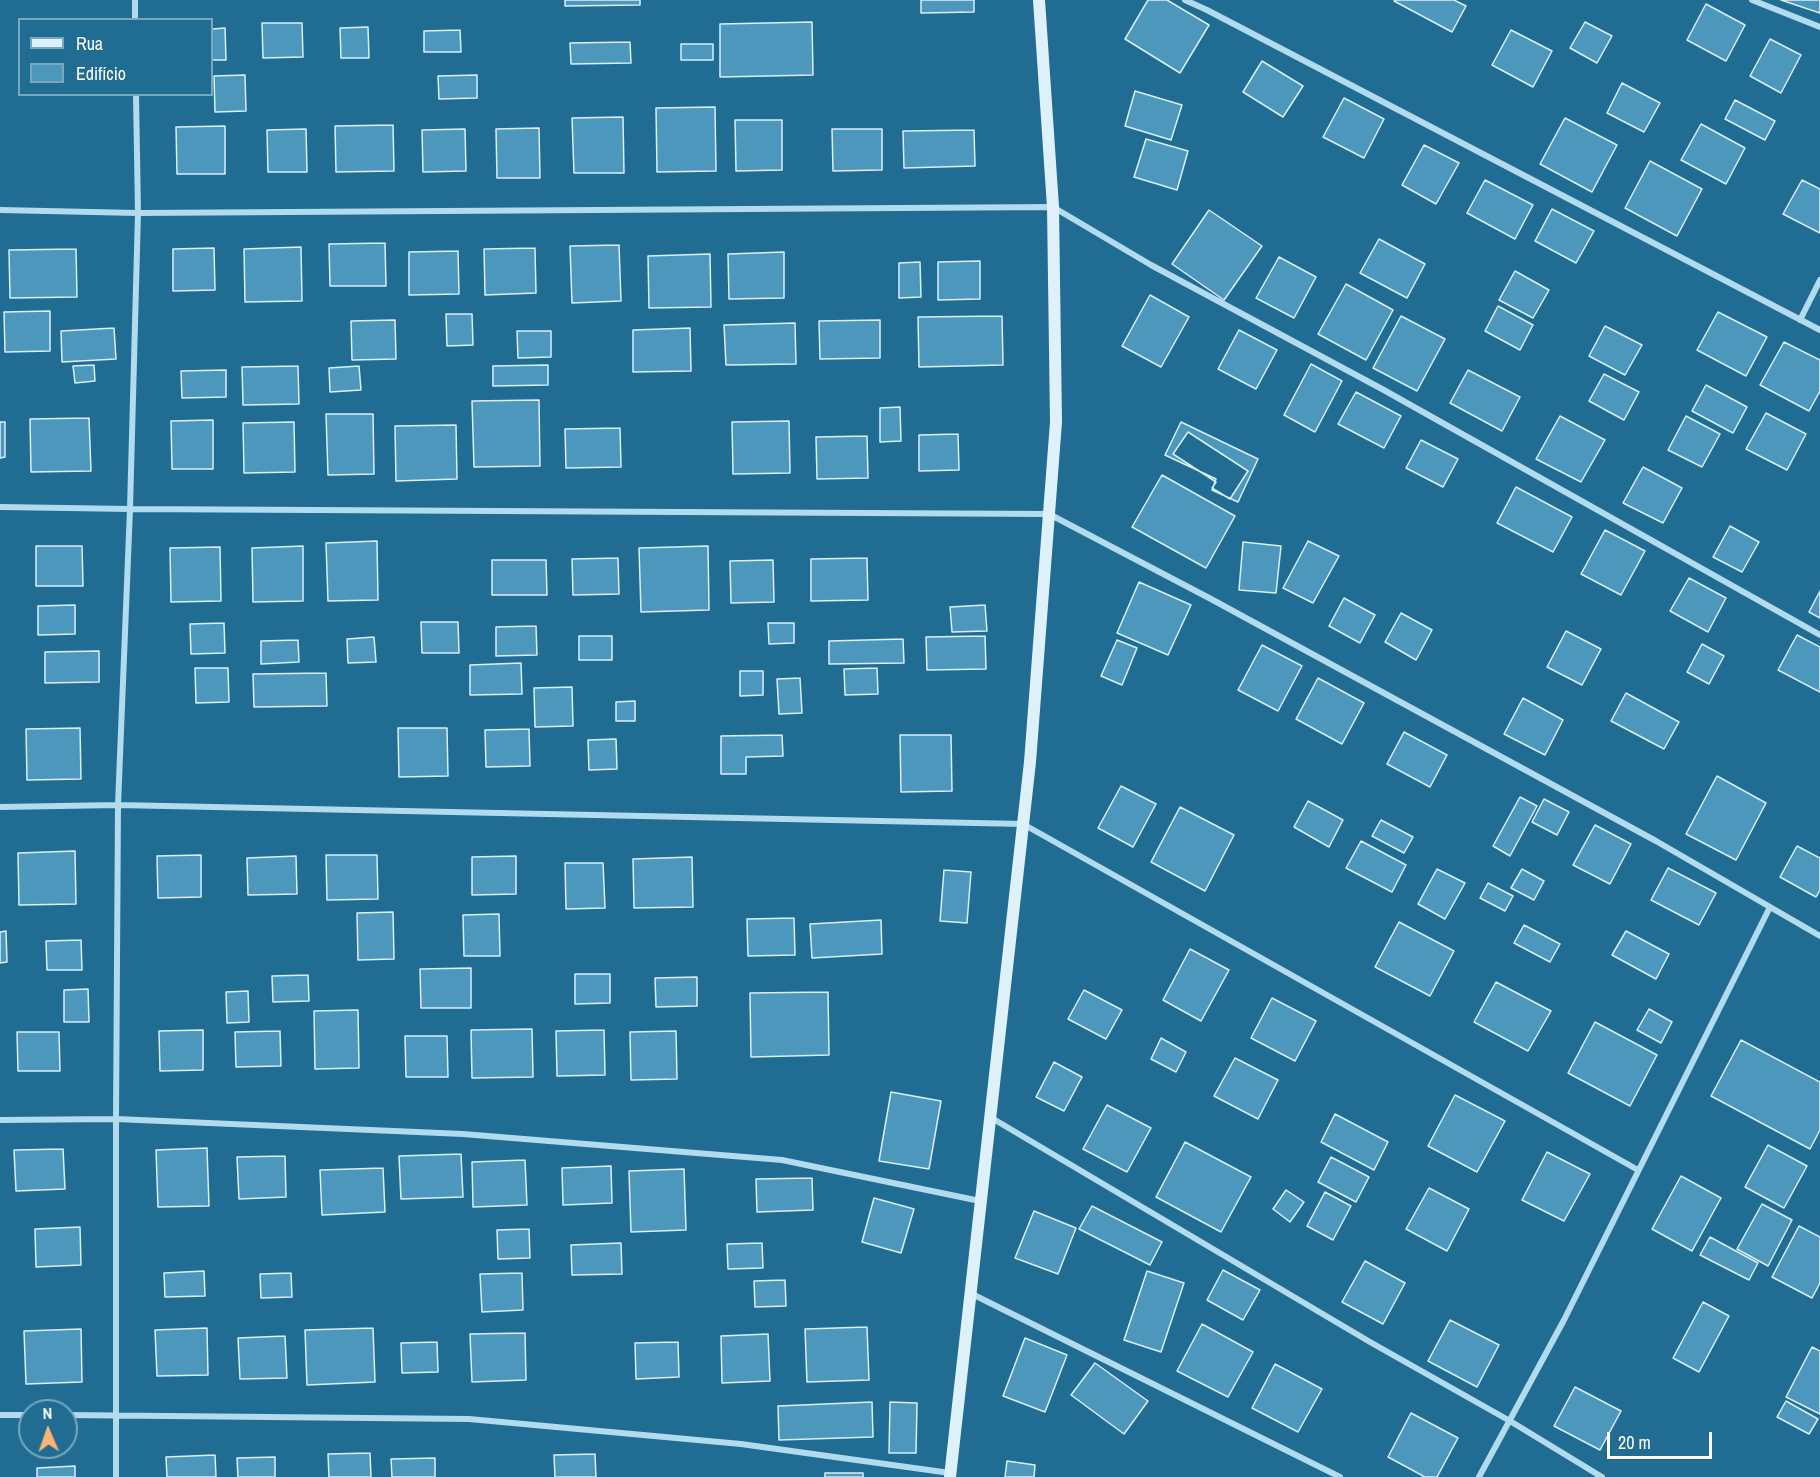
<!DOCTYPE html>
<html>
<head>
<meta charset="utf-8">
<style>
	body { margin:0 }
	#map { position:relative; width:1820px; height:1477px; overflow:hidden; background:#206c93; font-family:"Archivo Narrow",sans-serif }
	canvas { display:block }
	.legend { position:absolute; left:18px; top:18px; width:195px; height:78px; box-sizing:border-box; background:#206c93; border:2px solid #79a7be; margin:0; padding:8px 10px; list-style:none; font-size:18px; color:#fff }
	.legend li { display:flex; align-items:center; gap:12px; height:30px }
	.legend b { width:30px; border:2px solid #79a7be }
	.north { position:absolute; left:18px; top:1399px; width:60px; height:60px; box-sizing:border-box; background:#206c93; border:2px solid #79a7be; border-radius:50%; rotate:358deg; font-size:16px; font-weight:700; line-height:24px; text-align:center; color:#fff }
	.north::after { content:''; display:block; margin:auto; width:21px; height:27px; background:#fbb473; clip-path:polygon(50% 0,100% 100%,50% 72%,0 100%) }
	.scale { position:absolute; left:1607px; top:1432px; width:105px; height:27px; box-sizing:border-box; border:3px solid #fff; border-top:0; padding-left:8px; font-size:18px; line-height:21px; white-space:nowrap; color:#fff; -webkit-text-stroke:4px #206c93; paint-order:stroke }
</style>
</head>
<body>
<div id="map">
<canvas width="1820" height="1477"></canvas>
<ul class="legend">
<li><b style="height:8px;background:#def1fa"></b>Rua</li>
<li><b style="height:16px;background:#4c97bb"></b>Edifício</li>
</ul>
<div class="north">N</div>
<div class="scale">20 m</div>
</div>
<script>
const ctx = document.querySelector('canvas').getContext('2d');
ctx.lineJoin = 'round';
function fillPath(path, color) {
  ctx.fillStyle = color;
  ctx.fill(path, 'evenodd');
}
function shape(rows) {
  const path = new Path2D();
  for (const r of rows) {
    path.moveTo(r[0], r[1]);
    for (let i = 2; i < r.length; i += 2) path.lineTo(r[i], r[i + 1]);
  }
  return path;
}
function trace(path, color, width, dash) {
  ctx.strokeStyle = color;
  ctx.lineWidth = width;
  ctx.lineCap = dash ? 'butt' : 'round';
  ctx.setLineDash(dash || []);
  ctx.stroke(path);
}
const building = shape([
	[565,0,640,0,640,5,565,6,565,0],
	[921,0,974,0,974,12,921,13,921,0],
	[1148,0,1167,0,1209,25,1180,73,1125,39,1148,0],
	[1395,0,1454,0,1466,6,1452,32,1394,1,1395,0],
	[1781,0,1820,0,1820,13,1781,0],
	[1706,4,1745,25,1726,61,1687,40,1706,4],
	[812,22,813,75,720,77,720,24,812,22],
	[1585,22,1612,36,1597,63,1570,48,1585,22],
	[262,23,302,23,303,57,263,58,262,23],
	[368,27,369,58,341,58,340,28,368,27],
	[225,28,226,60,212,60,212,29,225,28],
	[460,30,461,52,424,52,424,31,460,30],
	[1511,30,1552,51,1533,87,1492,65,1511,30],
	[1770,39,1801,55,1781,93,1750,76,1770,39],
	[630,42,631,63,571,64,570,43,630,42],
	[681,44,713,44,713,60,681,60,681,44],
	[1262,61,1303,86,1283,117,1243,92,1262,61],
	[245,75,246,111,215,112,214,76,245,75],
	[477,75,477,98,439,99,438,76,477,75],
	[1622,83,1660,103,1644,132,1607,113,1622,83],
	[1135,91,1182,105,1171,140,1125,126,1135,91],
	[1344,98,1384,119,1364,158,1323,137,1344,98],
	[1735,100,1775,121,1765,140,1725,119,1735,100],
	[715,107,716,171,657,172,656,108,715,107],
	[623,117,624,173,574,173,572,118,623,117],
	[1565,118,1617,145,1592,192,1540,164,1565,118],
	[735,120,782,120,782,170,736,171,735,120],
	[1701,124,1745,148,1726,184,1681,160,1701,124],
	[393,125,394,171,336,172,335,126,393,125],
	[225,126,225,174,177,174,176,127,225,126],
	[539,128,540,178,497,178,496,129,539,128],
	[306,129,307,172,268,172,267,130,306,129],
	[465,129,466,171,423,172,422,130,465,129],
	[832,129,882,129,882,170,833,171,832,129],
	[974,130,975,166,904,168,903,131,974,130],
	[1146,139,1188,151,1177,190,1134,177,1146,139],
	[1424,145,1459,163,1436,204,1402,185,1424,145],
	[1650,161,1702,189,1677,236,1625,208,1650,161],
	[1485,180,1533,205,1515,239,1467,213,1485,180],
	[1802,180,1820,189,1820,233,1783,214,1802,180],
	[1552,209,1594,231,1576,263,1535,241,1552,209],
	[1209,210,1262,246,1224,300,1172,264,1209,210],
	[1379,239,1425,264,1407,298,1360,273,1379,239],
	[385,243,386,286,330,286,329,244,385,243],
	[619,245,621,301,572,303,570,246,619,245],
	[301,247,302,301,245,302,244,249,301,247],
	[214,248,215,290,173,291,173,249,214,248],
	[535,248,536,293,485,295,484,249,535,248],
	[76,249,77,297,10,298,9,250,76,249],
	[458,251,459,294,409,295,409,252,458,251],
	[784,252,784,298,729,299,728,254,784,252],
	[710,254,711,307,649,308,648,256,710,254],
	[1279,257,1316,277,1294,318,1256,298,1279,257],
	[980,261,980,299,938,300,938,262,980,261],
	[920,262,921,297,899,298,899,263,920,262],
	[1515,271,1549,290,1533,318,1499,300,1515,271],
	[1346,284,1393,310,1366,360,1318,334,1346,284],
	[1150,295,1189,317,1161,367,1122,346,1150,295],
	[1498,306,1533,325,1520,350,1485,331,1498,306],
	[50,311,50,351,5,352,4,312,50,311],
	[1718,312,1767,337,1746,376,1697,350,1718,312],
	[446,314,472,314,473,345,447,346,446,314],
	[1002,316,1003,365,919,367,918,317,1002,316],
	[1401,316,1445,339,1417,391,1373,368,1401,316],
	[395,320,396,359,352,360,351,321,395,320],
	[880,320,880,358,820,359,819,321,880,320],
	[795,323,796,364,726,365,724,325,795,323],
	[1605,326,1642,345,1625,375,1589,356,1605,326],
	[114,328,116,359,62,362,61,331,114,328],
	[690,328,691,371,633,372,633,330,690,328],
	[1239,330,1277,350,1256,389,1218,369,1239,330],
	[517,331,551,331,551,357,518,358,517,331],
	[1784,342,1820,360,1820,391,1809,411,1760,385,1784,342],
	[1311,364,1342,381,1315,432,1284,415,1311,364],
	[94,365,95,381,75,383,73,366,94,365],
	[548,365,548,385,493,386,493,366,548,365],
	[298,366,299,404,243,405,242,367,298,366],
	[359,366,361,390,330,392,329,368,359,366],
	[226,370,226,397,182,398,181,371,226,370],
	[1468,370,1520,397,1502,431,1450,403,1468,370],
	[1604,374,1639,392,1624,420,1589,401,1604,374],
	[1706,385,1747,407,1733,433,1692,411,1706,385],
	[1356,392,1401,416,1384,448,1338,424,1356,392],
	[539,400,540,466,474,467,472,401,539,400],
	[900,407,901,441,880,442,880,408,900,407],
	[1766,413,1806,434,1787,470,1746,449,1766,413],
	[326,414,373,414,374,474,328,475,326,414],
	[1560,416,1605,440,1581,482,1536,459,1560,416],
	[1686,416,1720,434,1702,467,1668,450,1686,416],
	[89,418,91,471,31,472,30,419,89,418],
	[213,420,213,469,172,469,171,421,213,420],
	[789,421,790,473,733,474,732,422,789,421],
	[0,422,5,422,5,457,0,458,0,422],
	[294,422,295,472,244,473,243,423,294,422],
	[1181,422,1258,459,1238,502,1212,490,1216,479,1165,455,1181,422],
	[456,425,457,479,396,481,395,426,456,425],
	[620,428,621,467,566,468,565,429,620,428],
	[1188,432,1248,471,1230,499,1212,488,1216,482,1173,454,1188,432],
	[958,434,959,470,919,471,919,435,958,434],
	[867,436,868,478,817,479,816,437,867,436],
	[1421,440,1458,459,1443,487,1406,468,1421,440],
	[1643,467,1682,488,1663,523,1623,503,1643,467],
	[1162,475,1235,516,1206,568,1132,527,1162,475],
	[1516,487,1572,517,1553,552,1497,523,1516,487],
	[1730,526,1759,542,1742,572,1713,557,1730,526],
	[1605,530,1645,551,1621,595,1581,574,1605,530],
	[377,541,378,600,328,601,326,543,377,541],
	[1308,541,1339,556,1313,603,1283,588,1308,541],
	[1243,542,1281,546,1276,593,1239,590,1243,542],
	[36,546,82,546,83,586,36,586,36,546],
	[303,546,303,601,253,602,252,548,303,546],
	[708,546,709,610,641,612,639,548,708,546],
	[220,547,221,601,171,602,170,548,220,547],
	[618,558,619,594,573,595,572,559,618,558],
	[867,558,868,600,811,601,811,559,867,558],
	[492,560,546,560,547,595,492,595,492,560],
	[773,560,774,602,731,603,730,561,773,560],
	[1689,578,1726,598,1708,632,1670,611,1689,578],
	[1139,582,1191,605,1168,655,1117,633,1139,582],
	[1820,591,1820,618,1809,612,1820,591],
	[1344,598,1375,615,1360,643,1329,626,1344,598],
	[75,605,75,634,38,635,38,606,75,605],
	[985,605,987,631,952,632,950,607,985,605],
	[1401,613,1432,630,1416,660,1385,642,1401,613],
	[421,622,458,622,459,653,422,653,421,622],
	[224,623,225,653,191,654,190,624,224,623],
	[768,623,794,623,794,643,769,644,768,623],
	[536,626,537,655,496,656,496,627,536,626],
	[1566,631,1601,649,1582,685,1547,667,1566,631],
	[1797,635,1820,647,1820,692,1778,670,1797,635],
	[579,636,612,636,612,660,579,660,579,636],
	[985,636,986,669,927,670,926,637,985,636],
	[374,637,376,662,348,663,347,639,374,637],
	[903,639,904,663,829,664,829,641,903,639],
	[298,640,299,662,261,664,261,641,298,640],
	[1117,640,1137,648,1122,685,1101,676,1117,640],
	[1702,644,1724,656,1709,684,1687,672,1702,644],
	[1262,645,1302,666,1278,711,1238,690,1262,645],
	[99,651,99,682,45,683,45,652,99,651],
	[521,663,522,694,470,695,470,665,521,663],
	[195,668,228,668,229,702,196,703,195,668],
	[877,668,878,694,845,695,844,669,877,668],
	[740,671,763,671,763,695,740,696,740,671],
	[326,673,327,706,254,707,253,674,326,673],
	[800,678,802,713,779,714,777,679,800,678],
	[1318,678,1364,703,1342,744,1296,719,1318,678],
	[572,687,573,726,535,727,534,688,572,687],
	[1626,693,1679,722,1664,749,1611,721,1626,693],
	[1523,698,1563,720,1545,755,1504,734,1523,698],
	[635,701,635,721,616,721,616,702,635,701],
	[80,728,81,779,27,780,26,729,80,728],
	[398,728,447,728,448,776,399,777,398,728],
	[529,729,530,766,486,767,485,730,529,729],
	[1404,732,1447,755,1430,787,1387,764,1404,732],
	[782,735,783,756,746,757,746,774,721,774,721,736,782,735],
	[900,735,951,735,952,791,901,792,900,735],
	[616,739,617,769,589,770,588,740,616,739],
	[1717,776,1766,803,1736,860,1686,834,1717,776],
	[1121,786,1156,804,1133,847,1098,828,1121,786],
	[1520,797,1537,806,1510,856,1493,846,1520,797],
	[1544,799,1569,812,1557,835,1532,822,1544,799],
	[1308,801,1343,820,1329,847,1294,827,1308,801],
	[1180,807,1234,835,1205,891,1151,862,1180,807],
	[1381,820,1413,837,1404,853,1372,836,1381,820],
	[1595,825,1631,844,1610,884,1573,865,1595,825],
	[1361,841,1406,865,1392,892,1346,868,1361,841],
	[1797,846,1820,858,1820,890,1816,897,1780,877,1797,846],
	[75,851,76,904,19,905,18,853,75,851],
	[201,855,201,897,158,898,157,856,201,855],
	[326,855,377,855,378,899,327,900,326,855],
	[296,856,297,894,248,895,247,858,296,856],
	[516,856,516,894,472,895,472,857,516,856],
	[692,857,693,907,634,908,633,859,692,857],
	[565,863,603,863,605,908,566,909,565,863],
	[1668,868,1716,893,1699,925,1651,900,1668,868],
	[1437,869,1465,883,1445,919,1418,904,1437,869],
	[1522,869,1544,881,1534,900,1511,888,1522,869],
	[944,870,971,872,967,923,940,921,944,870],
	[1488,883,1513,896,1505,911,1480,898,1488,883],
	[393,912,394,959,358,960,357,913,393,912],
	[499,914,500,956,464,956,463,915,499,914],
	[794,918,795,955,748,956,747,919,794,918],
	[881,920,882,954,812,958,810,924,881,920],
	[1399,922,1454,951,1430,996,1375,967,1399,922],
	[1524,925,1560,944,1550,962,1514,943,1524,925],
	[6,931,7,962,0,963,0,932,6,931],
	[1626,931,1669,954,1656,979,1612,955,1626,931],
	[81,940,82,970,47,970,46,941,81,940],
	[1190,949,1229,970,1201,1021,1163,1000,1190,949],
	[471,968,471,1008,421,1008,420,969,471,968],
	[575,974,610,974,610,1003,575,1004,575,974],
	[308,975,309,1001,273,1002,272,976,308,975],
	[697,977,697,1006,656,1007,655,978,697,977],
	[1496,982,1551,1011,1528,1051,1474,1022,1496,982],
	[88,989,89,1022,64,1022,64,990,88,989],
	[1084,990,1122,1010,1106,1039,1068,1019,1084,990],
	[248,991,249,1022,227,1023,226,992,248,991],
	[828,992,829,1055,751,1057,750,993,828,992],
	[1272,998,1316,1021,1295,1061,1251,1038,1272,998],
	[1649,1009,1672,1022,1661,1043,1637,1030,1649,1009],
	[358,1010,359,1068,315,1069,314,1011,358,1010],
	[1595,1022,1657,1055,1630,1106,1568,1073,1595,1022],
	[532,1029,533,1077,472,1078,471,1030,532,1029],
	[203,1030,203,1070,160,1071,159,1031,203,1030],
	[604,1030,605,1075,557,1076,556,1031,604,1030],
	[280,1031,281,1066,236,1067,235,1032,280,1031],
	[676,1031,677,1079,631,1080,630,1032,676,1031],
	[17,1032,59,1032,60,1071,18,1071,17,1032],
	[405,1036,447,1036,448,1077,406,1077,405,1036],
	[1161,1038,1186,1052,1176,1072,1151,1059,1161,1038],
	[1741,1040,1820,1082,1820,1130,1810,1149,1711,1096,1741,1040],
	[1235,1058,1278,1080,1258,1119,1214,1096,1235,1058],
	[1054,1062,1082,1077,1064,1111,1036,1097,1054,1062],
	[891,1092,941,1101,929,1169,879,1161,891,1092],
	[1455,1095,1505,1121,1477,1172,1428,1146,1455,1095],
	[1107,1105,1151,1128,1127,1172,1083,1149,1107,1105],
	[1335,1114,1388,1142,1374,1170,1321,1142,1335,1114],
	[1185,1142,1251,1177,1221,1232,1156,1197,1185,1142],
	[1768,1145,1807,1166,1784,1208,1745,1187,1768,1145],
	[207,1148,209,1206,158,1207,156,1150,207,1148],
	[63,1149,65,1189,16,1191,14,1150,63,1149],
	[1547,1152,1590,1174,1564,1221,1522,1200,1547,1152],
	[461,1154,463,1197,401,1199,399,1156,461,1154],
	[285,1156,286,1197,239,1199,237,1157,285,1156],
	[1331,1157,1369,1177,1356,1202,1318,1182,1331,1157],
	[525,1160,527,1205,473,1207,472,1162,525,1160],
	[611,1166,612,1203,563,1205,562,1168,611,1166],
	[383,1168,385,1212,322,1215,320,1170,383,1168],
	[684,1169,686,1230,631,1232,629,1171,684,1169],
	[1681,1176,1721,1198,1692,1251,1652,1229,1681,1176],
	[812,1178,813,1210,757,1212,756,1179,812,1178],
	[1429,1188,1469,1209,1447,1251,1406,1229,1429,1188],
	[1286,1190,1304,1202,1290,1222,1273,1209,1286,1190],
	[1325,1192,1351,1206,1333,1240,1307,1226,1325,1192],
	[874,1198,914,1209,901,1253,862,1242,874,1198],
	[1762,1204,1792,1220,1768,1266,1737,1249,1762,1204],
	[1092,1206,1162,1242,1150,1265,1079,1229,1092,1206],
	[1034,1211,1076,1228,1058,1274,1015,1258,1034,1211],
	[1799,1226,1820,1237,1820,1283,1812,1298,1772,1277,1799,1226],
	[80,1227,81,1265,36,1267,35,1229,80,1227],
	[529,1229,530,1258,498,1259,497,1230,529,1229],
	[1710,1237,1758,1263,1749,1280,1700,1255,1710,1237],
	[621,1243,622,1274,572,1275,571,1245,621,1243],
	[762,1243,763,1268,728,1269,727,1244,762,1243],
	[1365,1261,1405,1283,1383,1324,1342,1302,1365,1261],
	[1223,1270,1260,1290,1243,1320,1207,1300,1223,1270],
	[204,1271,205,1296,165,1297,164,1273,204,1271],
	[1147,1271,1184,1283,1161,1352,1124,1340,1147,1271],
	[291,1273,292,1297,261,1298,260,1274,291,1273],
	[522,1273,523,1310,482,1312,480,1274,522,1273],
	[785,1280,786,1306,755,1307,754,1281,785,1280],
	[1703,1302,1729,1316,1699,1372,1673,1358,1703,1302],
	[1450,1320,1499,1345,1477,1387,1428,1361,1450,1320],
	[1202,1324,1253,1352,1228,1397,1177,1371,1202,1324],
	[867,1327,869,1380,807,1382,805,1329,867,1327],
	[207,1328,208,1375,157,1376,155,1330,207,1328],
	[373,1328,375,1382,307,1385,305,1330,373,1328],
	[81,1329,82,1382,26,1384,24,1331,81,1329],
	[525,1333,526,1380,472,1382,470,1334,525,1333],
	[768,1334,770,1381,722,1383,721,1336,768,1334],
	[285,1336,287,1378,240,1379,238,1338,285,1336],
	[1025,1338,1067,1355,1045,1412,1003,1396,1025,1338],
	[437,1342,438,1372,402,1373,401,1343,437,1342],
	[678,1342,679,1377,636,1379,635,1343,678,1342],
	[1812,1347,1820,1351,1820,1414,1786,1397,1812,1347],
	[1095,1363,1148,1401,1124,1434,1071,1395,1095,1363],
	[1275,1364,1322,1389,1298,1432,1252,1408,1275,1364],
	[1575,1387,1621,1411,1600,1450,1554,1426,1575,1387],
	[1786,1401,1818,1419,1809,1434,1777,1417,1786,1401],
	[872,1402,873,1437,779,1440,778,1406,872,1402],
	[890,1402,917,1403,916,1453,889,1453,890,1402],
	[1411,1413,1458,1438,1437,1477,1425,1477,1388,1457,1411,1413],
	[370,1453,371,1477,329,1477,328,1454,370,1453],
	[595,1454,596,1477,555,1477,554,1455,595,1454],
	[215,1455,216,1477,167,1477,166,1457,215,1455],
	[275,1457,275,1477,238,1477,237,1458,275,1457],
	[435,1458,435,1477,392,1477,391,1459,435,1458],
	[1007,1461,1035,1465,1034,1477,1005,1477,1007,1461],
	[75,1466,75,1477,37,1477,37,1468,75,1466],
	[825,1473,863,1473,863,1477,825,1477,825,1473]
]);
const minor = shape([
	[135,0,135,20],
	[1185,0,1207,10,1820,330],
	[1752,0,1820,27],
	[0,210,138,213,1053,207,1151,265,1382,389,1820,635],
	[1800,320,1820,280],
	[0,507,130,509,1049,514,1211,599,1656,841,1820,936],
	[0,807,118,805,1023,824,1638,1170],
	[990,1117,1370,1342,1510,1421,1602,1477],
	[0,1120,116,1119,463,1134,782,1160,980,1201],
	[970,1293,1340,1477],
	[0,1415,30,1415],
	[66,1415,469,1419,741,1444,950,1473],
	[116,1477,116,1119,118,805,130,509,138,213,136,94],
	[1479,1477,1564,1320,1770,907]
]);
const secondary = shape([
	[950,1477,1030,762,1056,422,1053,207,1039,0]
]);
fillPath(building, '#4c97bb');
trace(building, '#d8effa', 1.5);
trace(minor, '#b2dbee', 6);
trace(secondary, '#def1fa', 12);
</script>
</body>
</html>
